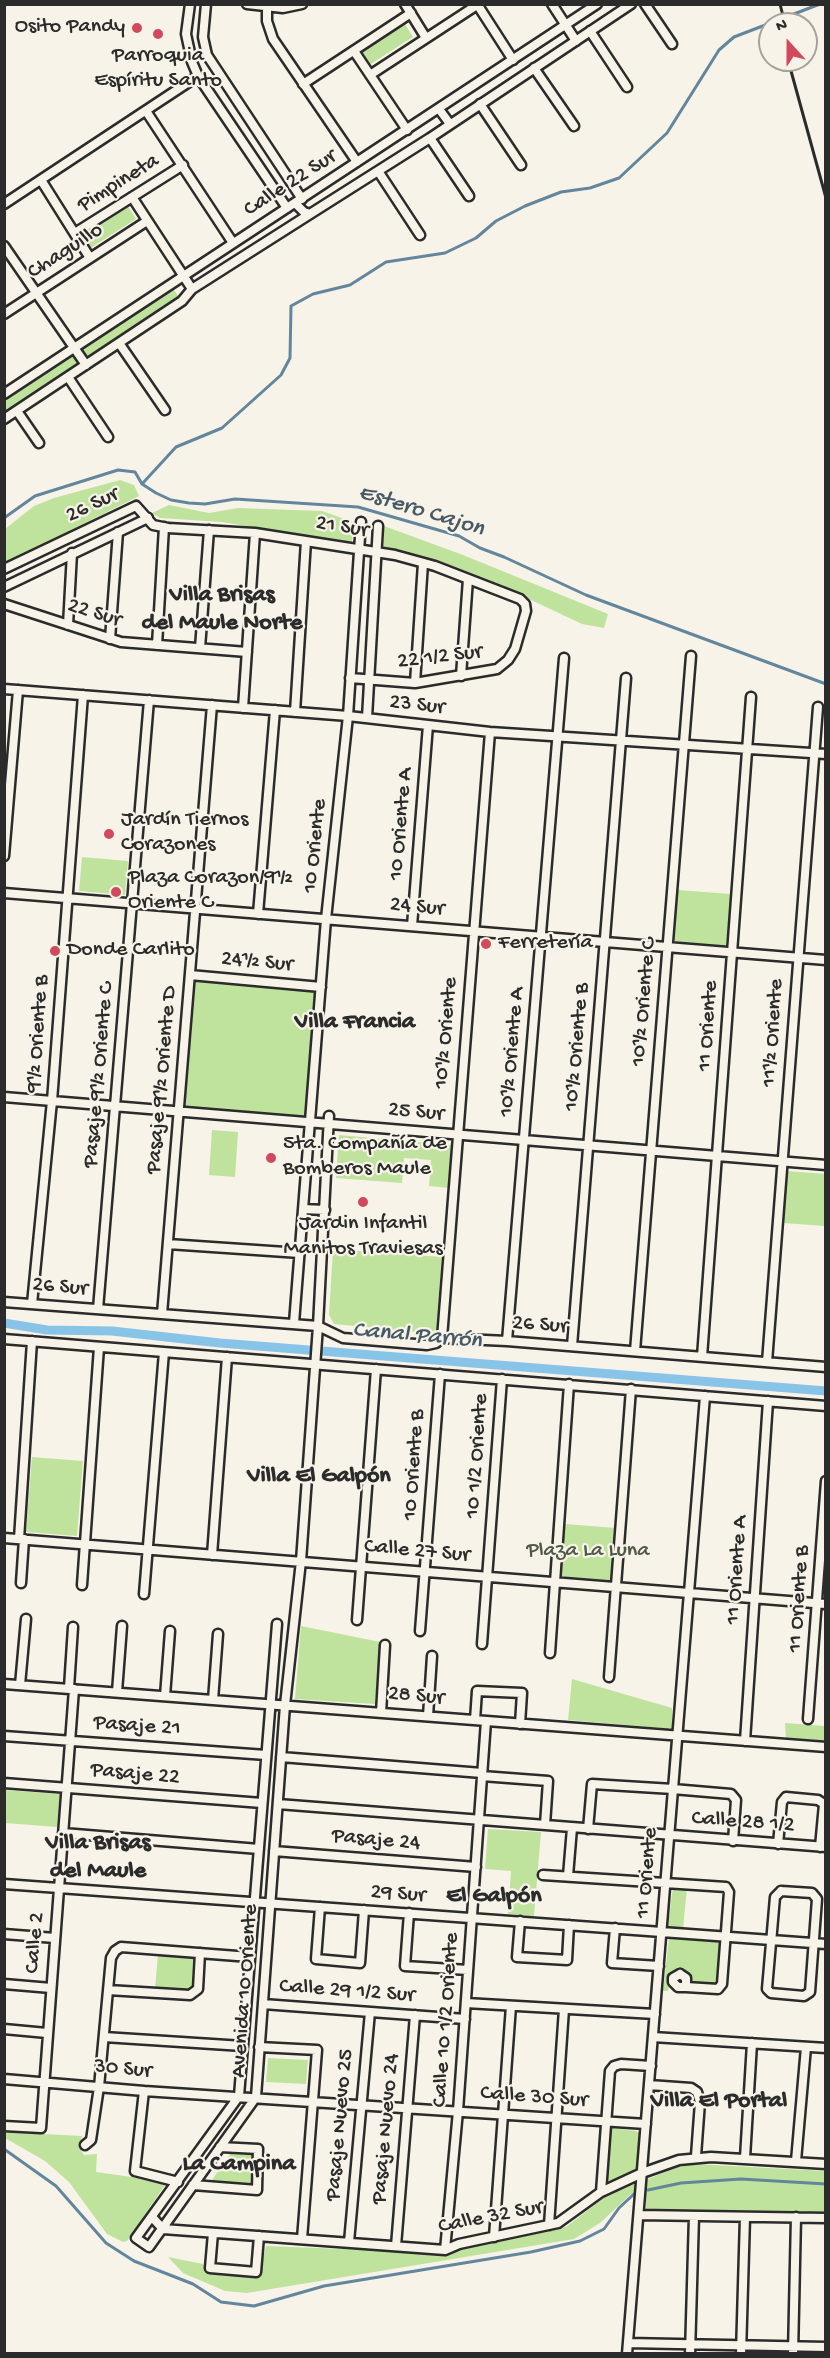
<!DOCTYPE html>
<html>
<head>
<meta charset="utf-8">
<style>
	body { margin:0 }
	#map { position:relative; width:830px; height:2358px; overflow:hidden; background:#f7f3e8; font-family:"Gochi Hand",sans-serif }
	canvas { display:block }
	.frame { position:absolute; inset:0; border:6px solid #2b2b2b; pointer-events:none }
	.north { position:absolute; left:758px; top:12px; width:60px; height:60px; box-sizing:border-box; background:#f7f3e8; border:2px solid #a5a39c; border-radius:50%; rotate:339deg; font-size:16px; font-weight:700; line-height:24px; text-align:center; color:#2b2b2b }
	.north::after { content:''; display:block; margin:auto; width:21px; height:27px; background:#d1495b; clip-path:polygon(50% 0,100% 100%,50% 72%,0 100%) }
</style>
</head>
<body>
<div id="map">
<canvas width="830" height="2358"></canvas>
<div class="frame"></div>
<div class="north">N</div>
</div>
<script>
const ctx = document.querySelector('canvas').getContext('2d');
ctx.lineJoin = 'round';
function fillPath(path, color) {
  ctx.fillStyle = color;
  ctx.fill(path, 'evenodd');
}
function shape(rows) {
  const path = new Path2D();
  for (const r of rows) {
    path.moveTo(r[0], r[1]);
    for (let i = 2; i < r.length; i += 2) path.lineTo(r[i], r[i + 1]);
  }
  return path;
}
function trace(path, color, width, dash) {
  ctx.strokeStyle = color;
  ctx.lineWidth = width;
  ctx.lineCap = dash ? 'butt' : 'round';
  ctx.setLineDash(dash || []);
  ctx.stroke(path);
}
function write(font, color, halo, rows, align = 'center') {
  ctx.font = font + ' "Gochi Hand",sans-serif';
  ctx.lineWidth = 4.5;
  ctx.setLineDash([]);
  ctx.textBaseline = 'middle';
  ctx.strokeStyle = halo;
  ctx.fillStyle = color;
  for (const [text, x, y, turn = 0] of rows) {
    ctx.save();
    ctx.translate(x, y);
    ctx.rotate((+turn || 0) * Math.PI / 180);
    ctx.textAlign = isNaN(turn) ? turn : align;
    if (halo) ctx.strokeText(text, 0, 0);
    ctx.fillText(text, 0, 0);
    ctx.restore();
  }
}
const green = shape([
	[403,21,413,37,366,67,356,51],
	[126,203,136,219,89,249,79,233],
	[173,289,179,297,5,413,5,398],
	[120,480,134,485,139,496,5,563,5,529,34,506,54,498],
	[169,505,209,513,238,508,322,511,353,522,352,543,222,522,160,518,152,513],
	[384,526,463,555,608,614,604,628,582,624,529,599,401,550,383,547],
	[82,857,128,861,125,895,79,891],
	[678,890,731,894,726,946,673,941],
	[196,979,315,989,305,1117,182,1108,193,982],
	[212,1130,238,1132,235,1177,209,1175],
	[339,1135,452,1145,449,1188,429,1186,431,1160,404,1158,402,1183,336,1178],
	[787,1171,825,1174,825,1226,783,1223],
	[333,1249,442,1257,436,1330,427,1333,334,1324,329,1315],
	[32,1457,83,1461,77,1536,26,1532],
	[565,1524,616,1528,611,1581,560,1576],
	[301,1626,380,1642,375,1704,295,1699],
	[572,1679,672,1708,672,1729,568,1720],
	[785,1723,825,1726,825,1742,786,1739],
	[4,1790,60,1794,57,1827,5,1823],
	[488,1829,541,1832,534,1916,508,1914,511,1871,485,1869],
	[673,1887,687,1888,683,1929,671,1929,668,1925],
	[669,1938,718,1942,721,1945,717,1980,714,1984,691,1983,687,1972,679,1970,671,1975,668,1991,663,1991],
	[158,1955,196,1958,195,1986,189,1991,155,1988],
	[268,2058,308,2060,306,2084,266,2082],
	[611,2128,636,2131,640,2134,636,2169,610,2181,607,2179],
	[4,2132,82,2136,79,2148,84,2155,97,2154,96,2172,167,2182,127,2241,123,2242,107,2234,69,2182,45,2161,5,2138],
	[232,2151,254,2152,252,2184,210,2183],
	[696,2164,825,2171,825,2212,646,2209,646,2187,631,2194,600,2223,574,2239,247,2293,225,2291,183,2273,168,2257,203,2264,211,2274,259,2275,266,2246,444,2253,566,2227,607,2195,678,2167]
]);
const stream = shape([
	[142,484,176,447,222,428,281,375,290,358,291,306,313,294,350,285,386,262,445,253,476,238,496,221,525,206,561,192,590,188,619,178,667,133,719,50,734,37,820,4],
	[4,518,35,496,118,470,135,472,142,484,156,493,171,500,189,503,205,504,235,499,358,507,459,536,480,548,504,557,586,595,826,684],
	[4,2149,56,2186,106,2243,134,2261,193,2284,221,2302,254,2306,324,2286,531,2252,580,2241,604,2229,619,2208,634,2194],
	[648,2190,681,2183,741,2179,826,2184]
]);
const canal = shape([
	[4,1323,47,1330,112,1331,220,1343,826,1391]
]);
const street = shape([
	[190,4,186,34,192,62,198,76,287,208],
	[206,4,203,37,207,55,302,199],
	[247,4,283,8,302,4],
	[405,4,426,38],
	[477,4,513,60],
	[552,4,576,41],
	[645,4,672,44],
	[267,7,267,21,273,39,357,162],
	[590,31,627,87],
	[354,51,407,130],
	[534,68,574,126],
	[370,75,477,5],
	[303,84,411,13],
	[480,104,521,165],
	[439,109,450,124],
	[146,111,233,243],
	[430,138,469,196],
	[378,171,420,235],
	[41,180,90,258],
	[295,203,304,212,310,214,430,138,631,4],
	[4,204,198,76],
	[75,233,183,165],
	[4,246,86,365],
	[192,289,310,214],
	[4,314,147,221],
	[119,343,165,410],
	[68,377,108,437],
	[4,394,597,4],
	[17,411,39,443],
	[4,419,182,301,192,289,132,197],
	[4,569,136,506,153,525,168,528,255,533,395,555,435,566,520,599,525,604,526,611,515,649,508,660,497,669,415,683,350,678],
	[4,587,148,518],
	[4,604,121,642,247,652],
	[68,625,72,553],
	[110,639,118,532],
	[157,645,164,527],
	[200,648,209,530],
	[461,676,468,579],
	[415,683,423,563],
	[4,689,348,716,490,732,826,754],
	[243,708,255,533],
	[295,712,306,541],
	[367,718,378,526],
	[4,856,18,690],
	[4,893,826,960],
	[258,914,275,710],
	[412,926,428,725],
	[190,975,321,987],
	[4,1097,826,1165],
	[303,1209,325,1210],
	[168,1244,300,1253],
	[4,1302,318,1326,343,1338,427,1345,436,1343,442,1338,507,1341,826,1367],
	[32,1304,52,1101,83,695],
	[98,1309,149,700],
	[162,1314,212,705],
	[294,1323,326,919,348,716,361,522],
	[442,1338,490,732],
	[4,1339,826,1406],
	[507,1341,564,658],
	[572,1346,626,678],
	[635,1351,691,656],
	[702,1357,751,697],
	[767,1362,818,707],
	[4,1538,826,1604],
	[19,1539,32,1341],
	[212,1555,227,1357],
	[21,1583,24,1539],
	[82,1585,99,1347],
	[144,1594,164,1352],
	[357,1620,376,1369],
	[277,1624,239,2096,136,2238,149,2247,256,2097,285,1705,301,1561,318,1326,329,1116],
	[420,1631,440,1374],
	[482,1644,502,1379],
	[550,1653,569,1384],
	[609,1677,631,1389],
	[4,1684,826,1747],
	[20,1685,26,1619],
	[69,1688,73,1627],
	[117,1692,122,1626],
	[165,1696,170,1631],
	[213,1700,218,1634],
	[381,1713,385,1645],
	[428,1716,432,1656],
	[808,1719,826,1481],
	[475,1720,477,1691,522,1693,520,1724],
	[4,1736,266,1755],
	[745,1741,768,1401],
	[281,1757,482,1773],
	[482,1776,548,1781,545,1825],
	[4,1783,262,1803],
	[278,1804,826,1847],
	[588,1829,592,1784,673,1789,731,1794,736,1800,733,1841],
	[63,1833,259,1849],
	[778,1844,782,1802,786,1797,818,1800,824,1804,820,1847],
	[274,1851,476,1867],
	[543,1875,726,1887,729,1892,722,1984,718,1989,686,1987],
	[568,1876,572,1828],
	[4,1884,826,1944],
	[781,1891,812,1893,817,1899,810,1992,804,1996,771,1993,767,1989,775,1897,781,1891],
	[320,1907,316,1959,360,1963,364,1910],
	[409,1913,405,1966,468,1970],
	[520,1921,517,1957,567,1960,569,1925],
	[615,1928,612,1963,659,1966],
	[4,1934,55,1938],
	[680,1974,686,1978,686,1987,678,1987,673,1982,673,1978,680,1974],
	[4,1984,51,1988],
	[108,1990,190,1995,198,1989,200,1953],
	[466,2003,655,2014],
	[263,2004,465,2019],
	[4,2029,47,2033],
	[104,2037,243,2046],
	[653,2037,826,2048],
	[259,2047,317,2050,302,2239],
	[4,2079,144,2091,646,2124],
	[649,2085,691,2088,697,2092,700,2102,696,2156],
	[144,2091,135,2171,178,2182],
	[4,2126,41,2128,74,1689],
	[85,2145,91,2140,99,2087,111,1958,115,1951,121,1947,250,1957],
	[745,2158,752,2043],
	[796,2161,806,2047],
	[193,2185,257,2190,258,2149,220,2147],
	[601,2192,610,2071,614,2066,621,2064,651,2066],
	[639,2215,826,2218],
	[152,2217,163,2229,445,2250,459,2244,558,2223,601,2192,642,2173,679,2160,711,2157,826,2164],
	[549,2225,564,2009],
	[213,2233,210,2268,256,2272,259,2236],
	[494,2237,511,2006],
	[349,2242,370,2012],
	[396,2246,415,2015],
	[445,2250,458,2111,486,1721],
	[628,2343,826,2347],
	[627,2354,705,1396],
	[690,2354,694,2216],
	[741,2354,745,2217],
	[793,2354,796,2217]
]);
const rail = shape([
	[780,4,785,24],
	[788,60,826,198]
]);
const markers = [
	[137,28,6,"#d1495b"],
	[158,34,6,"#d1495b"],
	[109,834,6,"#d1495b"],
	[116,892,6,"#d1495b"],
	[486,944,6,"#d1495b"],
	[55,951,6,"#d1495b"],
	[271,1158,6,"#d1495b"],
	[363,1202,6,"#d1495b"]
];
const poiNames = [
	["Osito Pandy",125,28,"right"],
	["Parroquia",158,57,"center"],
	["Espíritu Santo",158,82,"center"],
	["Jardín Tiernos",121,821],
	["Corazones",121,846],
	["Plaza Corazon/9½",128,879],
	["Oriente C",128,904],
	["Ferretería",498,944],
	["Donde Carlito",67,951],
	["5ta. Compañía de",283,1145],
	["Bomberos Maule",283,1170],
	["Jardin Infantil",363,1225,"center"],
	["Manitos Traviesas",363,1250,"center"]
];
const streetNames = [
	["Pimpineta",119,184,-32],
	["Calle 22 Sur",291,184,-33],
	["Chaguillo",66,252,-33],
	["26 Sur",93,506,-26],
	["21 Sur",342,528,9],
	["22 Sur",94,614,17],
	["22 1/2 Sur",440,658,-7],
	["23 Sur",417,706,6],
	["10 Oriente A",402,824,-85],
	["10 Oriente",316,846,-84],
	["24 Sur",417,908,5],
	["24½ Sur",257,963,5],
	["10½ Oriente C",645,1002,-85],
	["11 Oriente",709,1026,-86],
	["10½ Oriente",447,1033,-85],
	["11½ Oriente",774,1033,-86],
	["9½ Oriente B",39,1034,-86],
	["10½ Oriente B",578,1047,-85],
	["10½ Oriente A",513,1052,-85],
	["Pasaje 9½ Oriente C",100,1075,-85],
	["Pasaje 9½ Oriente D",163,1080,-85],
	["25 Sur",416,1113,5],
	["26 Sur",60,1288,5],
	["26 Sur",540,1326,4],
	["10 1/2 Oriente",478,1456,-86],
	["10 Oriente B",415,1465,-86],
	["Calle 27 Sur",417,1552,5],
	["11 Oriente A",738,1570,-86],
	["11 Oriente B",800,1599,-86],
	["28 Sur",416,1697,5],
	["Pasaje 21",137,1727,4],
	["Pasaje 22",135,1775,5],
	["Calle 28 1/2",743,1823,4],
	["Pasaje 24",376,1841,5],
	["11 Oriente",648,1873,-85],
	["29 Sur",398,1895,4],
	["Calle 2",36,1943,-85],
	["Avenida 10 Oriente",246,1991,-86],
	["Calle 29 1/2 Sur",347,1992,4],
	["Calle 10 1/2 Oriente",447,2020,-86],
	["30 Sur",123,2070,5],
	["Calle 30 Sur",534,2098,4],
	["Pasaje Nuevo 25",341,2125,-85],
	["Pasaje Nuevo 24",387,2129,-85],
	["Calle 32 Sur",491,2218,-11]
];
const parkNames = [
	["Plaza La Luna",588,1552]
];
const waterNames = [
	["Estero Cajon",421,512,17],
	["Canal Parrón",417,1337,5]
];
const neighbourhoodNames = [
	["Villa Brisas",222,596],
	["del Maule Norte",222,624],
	["Villa Francia",355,1023],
	["Villa El Galpón",319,1477],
	["Villa Brisas",98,1844],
	["del Maule",98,1872],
	["El Galpón",494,1897],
	["Villa El Portal",719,2102],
	["La Campina",239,2165]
];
fillPath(green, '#bfe39d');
trace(stream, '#63869c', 3);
trace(canal, '#88c3e8', 9);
trace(street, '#2b2b2b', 13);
trace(street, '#f7f3e8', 8);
trace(rail, '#2b2b2b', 3);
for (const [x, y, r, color] of markers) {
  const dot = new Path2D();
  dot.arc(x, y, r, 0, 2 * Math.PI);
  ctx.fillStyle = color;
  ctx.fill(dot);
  trace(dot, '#f7f3e8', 2);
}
write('22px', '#2b2b2b', '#f7f3e8', poiNames, 'left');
write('22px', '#2b2b2b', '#f7f3e8', streetNames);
write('22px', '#505948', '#f7f3e8', parkNames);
write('italic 24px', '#475964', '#f7f3e8', waterNames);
write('bold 24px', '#2b2b2b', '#f7f3e8', neighbourhoodNames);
</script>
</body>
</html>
